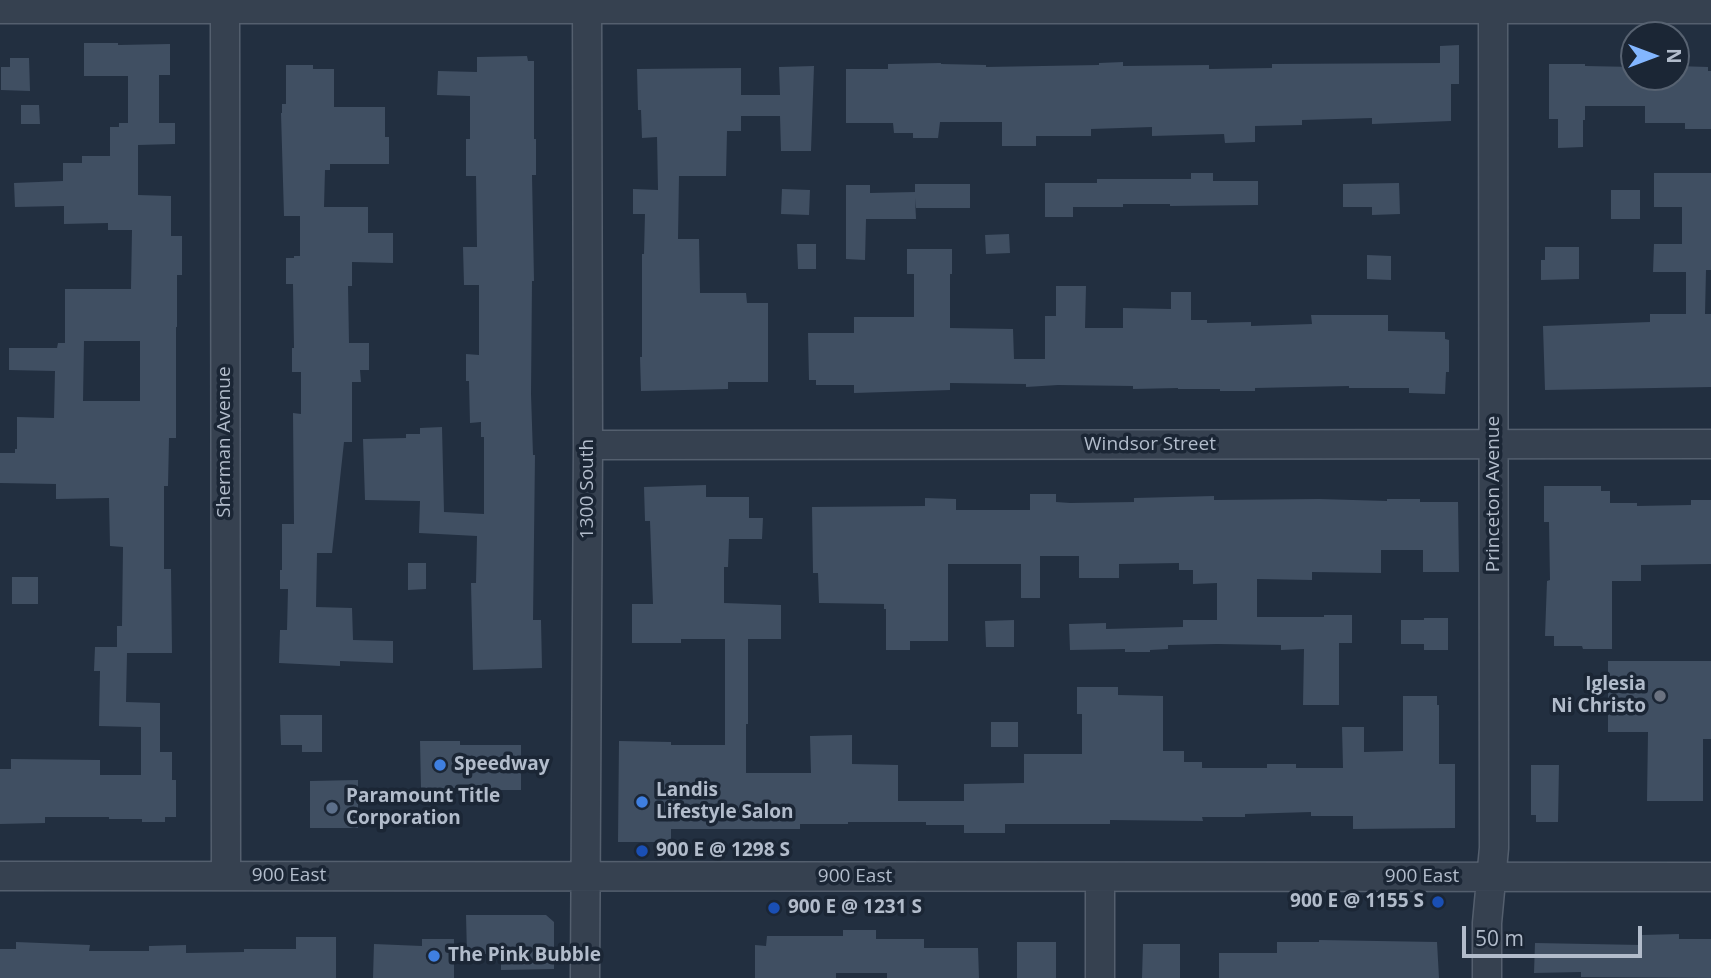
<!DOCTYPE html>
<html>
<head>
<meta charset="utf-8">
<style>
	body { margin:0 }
	#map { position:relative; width:1711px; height:978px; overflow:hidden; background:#222f40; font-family:"Open Sans",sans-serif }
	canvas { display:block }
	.north { position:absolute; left:1620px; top:21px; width:70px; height:70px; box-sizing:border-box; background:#1b2635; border:2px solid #576271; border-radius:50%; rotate:90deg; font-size:19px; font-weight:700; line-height:28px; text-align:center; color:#b2bccb }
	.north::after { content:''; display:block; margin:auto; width:24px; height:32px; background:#83b6ff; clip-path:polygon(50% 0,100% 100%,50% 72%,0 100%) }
	.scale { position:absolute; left:1462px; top:926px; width:180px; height:32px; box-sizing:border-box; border:4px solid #b2bccb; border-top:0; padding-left:9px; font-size:21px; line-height:24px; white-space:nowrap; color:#b2bccb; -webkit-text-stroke:5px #1b2635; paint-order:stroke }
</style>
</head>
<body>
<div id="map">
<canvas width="1711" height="978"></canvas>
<div class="north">N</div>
<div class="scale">50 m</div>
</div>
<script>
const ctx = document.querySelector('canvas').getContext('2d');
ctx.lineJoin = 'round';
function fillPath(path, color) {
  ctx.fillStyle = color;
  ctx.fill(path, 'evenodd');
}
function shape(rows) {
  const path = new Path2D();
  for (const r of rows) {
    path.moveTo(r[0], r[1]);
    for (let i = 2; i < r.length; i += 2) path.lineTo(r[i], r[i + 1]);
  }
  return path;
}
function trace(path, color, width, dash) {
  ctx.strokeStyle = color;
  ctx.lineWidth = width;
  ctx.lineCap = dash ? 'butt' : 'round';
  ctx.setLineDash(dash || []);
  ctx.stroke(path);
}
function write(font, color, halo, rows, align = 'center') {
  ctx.font = font + ' "Open Sans",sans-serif';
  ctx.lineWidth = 7;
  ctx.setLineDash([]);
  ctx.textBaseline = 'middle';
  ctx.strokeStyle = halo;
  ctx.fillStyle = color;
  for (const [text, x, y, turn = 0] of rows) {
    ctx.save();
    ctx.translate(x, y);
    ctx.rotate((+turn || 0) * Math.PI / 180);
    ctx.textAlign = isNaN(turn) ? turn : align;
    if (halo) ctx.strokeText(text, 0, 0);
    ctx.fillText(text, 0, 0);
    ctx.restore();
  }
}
const building = shape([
	[84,43,118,43,118,45,170,44,170,75,159,75,159,123,175,123,175,144,138,145,138,195,171,196,171,236,182,236,182,275,177,275,177,327,176,327,176,438,169,438,168,486,164,486,164,569,171,569,172,653,127,653,126,702,160,703,160,752,172,752,172,780,176,780,176,817,165,817,165,822,142,822,142,819,109,819,109,817,45,817,45,823,0,824,0,769,11,769,11,759,100,760,100,775,141,775,141,727,99,726,100,671,94,671,95,647,117,647,117,626,122,626,123,547,110,546,109,498,56,499,56,484,0,483,0,453,15,453,15,449,17,449,17,417,54,418,55,371,9,370,9,348,57,348,58,343,65,343,65,289,131,289,132,230,108,230,108,223,64,224,64,206,15,207,14,183,63,181,63,163,82,163,82,156,110,156,110,127,119,127,119,123,128,123,128,76,84,76],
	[84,341,140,341,140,401,83,401],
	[1459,45,1459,84,1451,84,1451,121,1372,124,1372,118,1302,120,1302,125,1255,126,1255,142,1225,143,1224,134,1152,136,1152,127,1091,129,1091,136,1036,136,1036,146,1002,146,1002,122,940,122,938,138,913,138,913,133,894,133,893,123,846,123,846,69,888,69,888,64,941,63,941,64,986,65,986,67,1099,65,1099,63,1123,62,1123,66,1209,65,1209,69,1272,68,1272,64,1440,63,1440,46],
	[527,56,528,61,534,61,534,139,536,139,536,175,532,175,534,281,532,281,531,394,533,455,535,455,533,620,541,620,542,668,473,670,471,583,476,583,477,536,419,533,420,501,365,500,363,439,406,438,406,434,420,434,420,428,442,427,444,512,484,514,484,437,481,437,481,422,470,423,469,381,466,381,466,354,479,355,479,285,464,285,463,247,477,247,476,176,466,176,466,139,470,139,470,96,437,95,438,71,477,72,477,57],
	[10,58,29,58,30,91,1,90,1,67,10,67],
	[1549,64,1585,64,1585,66,1634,67,1634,77,1676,77,1676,66,1708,67,1708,71,1711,71,1711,129,1685,129,1685,123,1645,123,1645,106,1585,106,1585,120,1583,120,1583,147,1558,148,1558,119,1549,119],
	[286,65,313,65,313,69,334,69,334,107,385,107,385,137,389,137,389,164,330,164,330,170,325,170,324,207,368,207,368,233,393,233,393,263,352,262,352,286,348,286,349,343,369,343,369,370,360,370,361,382,352,382,352,442,344,442,332,553,317,553,316,607,352,608,353,640,393,641,393,663,340,661,340,666,279,663,280,630,287,630,288,589,280,589,280,570,282,570,282,524,294,524,293,413,301,414,301,372,292,372,292,348,294,348,293,286,293,284,286,284,286,258,294,258,294,256,300,256,300,216,284,216,281,113,282,113,282,104,286,104],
	[814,66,811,151,781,151,780,116,741,116,741,131,727,131,726,176,679,176,678,239,699,239,700,293,746,293,747,303,768,303,768,382,728,382,728,389,641,391,640,357,642,357,642,254,644,254,645,214,633,214,633,189,658,190,657,137,642,138,641,110,638,110,637,69,741,68,741,95,780,95,779,67],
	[21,105,39,105,40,124,21,124],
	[1191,173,1213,173,1213,181,1258,181,1258,205,1170,206,1170,204,1123,204,1123,207,1073,207,1073,217,1045,217,1045,183,1097,183,1097,179,1191,179],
	[1654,173,1711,173,1711,270,1706,270,1705,314,1711,314,1711,387,1545,390,1543,326,1650,322,1650,314,1686,314,1686,272,1653,272,1654,244,1682,244,1682,207,1654,207],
	[1399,183,1400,214,1372,215,1372,207,1343,207,1343,184],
	[915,184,970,184,970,208,916,208,915,198,916,219,866,219,865,260,846,259,846,185,870,185,870,193,915,192],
	[782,189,810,190,809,215,781,214],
	[1611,190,1640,190,1640,219,1611,219],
	[1009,234,1010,253,986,254,985,235],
	[797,244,816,244,816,269,798,269],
	[1545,247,1579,247,1579,279,1541,280,1541,260,1545,260],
	[907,249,952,249,952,274,950,274,950,328,1013,329,1014,359,1045,359,1045,316,1056,316,1056,286,1086,286,1085,328,1123,328,1123,308,1171,309,1171,292,1191,292,1191,320,1207,320,1207,323,1251,322,1251,326,1312,324,1311,315,1388,315,1388,331,1445,332,1445,339,1449,340,1449,372,1446,372,1445,394,1409,393,1409,388,1349,388,1349,386,1255,388,1255,391,1220,391,1220,389,1178,389,1178,388,1133,389,1133,386,1058,385,1026,387,1026,384,950,383,950,390,854,393,854,385,816,385,816,380,809,380,808,333,854,333,854,317,914,317,914,274,907,274],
	[1367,255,1391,256,1391,280,1367,279],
	[706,485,706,497,749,497,749,518,763,518,762,539,729,539,728,567,724,567,724,603,781,605,781,639,748,639,748,724,746,724,746,773,811,773,810,736,852,735,852,764,898,765,898,801,964,801,964,784,1024,783,1024,754,1082,754,1082,714,1077,714,1077,687,1118,687,1118,695,1163,696,1163,751,1184,751,1184,762,1202,762,1202,768,1267,768,1267,764,1296,764,1296,768,1343,768,1342,727,1364,727,1364,752,1403,751,1403,696,1437,696,1437,705,1439,705,1439,764,1455,764,1455,828,1353,829,1353,816,1311,816,1311,812,1245,814,1245,817,1202,817,1203,821,1110,820,1110,824,1005,824,1005,833,964,833,964,825,926,825,926,822,848,822,848,824,800,824,800,829,671,829,671,842,618,842,619,741,671,742,671,745,725,745,725,639,681,639,681,643,632,643,632,604,653,604,650,521,645,521,644,487],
	[1544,486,1601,486,1601,491,1610,491,1610,503,1637,503,1637,506,1691,505,1691,500,1711,500,1711,564,1641,565,1641,581,1612,581,1612,649,1583,649,1582,646,1554,646,1554,636,1545,636,1547,581,1550,580,1549,522,1544,522],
	[1030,494,1056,494,1056,502,1070,503,1134,502,1134,498,1214,496,1214,500,1319,499,1387,501,1387,499,1420,499,1420,502,1458,502,1459,572,1423,572,1423,550,1381,550,1381,573,1312,572,1312,580,1257,579,1257,617,1324,617,1324,615,1352,615,1352,643,1339,643,1339,705,1303,705,1304,649,1281,650,1281,645,1217,644,1168,645,1168,649,1150,650,1150,652,1125,652,1125,649,1070,650,1069,624,1106,623,1106,629,1183,627,1183,620,1217,620,1217,583,1193,584,1193,570,1179,570,1179,563,1119,564,1119,578,1079,578,1079,556,1040,556,1040,598,1021,598,1021,564,948,564,948,641,910,641,910,650,886,650,886,609,884,609,884,604,819,603,818,573,813,573,812,507,925,506,925,498,956,499,956,510,1030,510],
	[408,563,426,563,426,589,408,590],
	[12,577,38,577,38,604,12,604],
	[1424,618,1448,618,1448,650,1424,650,1424,644,1401,644,1401,620,1424,620],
	[1014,620,1014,647,986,647,985,621],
	[1608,661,1711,661,1711,739,1703,739,1703,801,1647,801,1648,732,1608,732],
	[280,715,322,715,322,752,302,752,302,745,281,745],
	[991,722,1018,722,1018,747,991,747],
	[420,741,460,741,460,745,521,745,521,790,466,790,466,788,421,789],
	[1531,765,1559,765,1558,822,1536,822,1536,815,1531,815],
	[358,780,358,828,310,828,310,781],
	[466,915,546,915,554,922,554,969,501,970,501,954,467,954],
	[843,930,876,930,876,939,924,939,924,948,978,948,979,978,887,978,887,973,836,973,836,978,755,978,755,945,766,946,767,936,843,936],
	[1679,934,1679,939,1711,939,1711,978,1581,977,1581,972,1534,973,1535,943,1642,945,1642,935],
	[296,937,336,937,336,978,0,978,0,949,16,949,16,942,90,945,89,951,149,951,149,946,186,945,186,953,244,952,244,949,296,949],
	[422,939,454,939,454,978,373,978,374,944,422,946],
	[1319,940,1437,942,1439,978,1219,978,1219,953,1277,953,1277,942,1319,942],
	[1017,942,1056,942,1056,978,1017,978],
	[1143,944,1180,944,1180,978,1142,978]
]);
const minor = shape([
	[0,9,1711,9],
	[225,9,226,876],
	[588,445,1711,444],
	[0,876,1711,877],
	[585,978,588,445,587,0],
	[1100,978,1100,877],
	[1487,978,1487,923,1494,848,1493,9]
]);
const markers = [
	[1660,696,7,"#6b7280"],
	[440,765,7,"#3f7fe0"],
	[642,802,7,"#3f7fe0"],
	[332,808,7,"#5c6f8a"],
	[642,851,7,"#1a4fb4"],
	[1438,902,7,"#1a4fb4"],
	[774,908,7,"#1a4fb4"],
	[434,956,7,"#3f7fe0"]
];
const streetNames = [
	["Sherman Avenue",225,442,-90],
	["Windsor Street",1150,445],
	["1300 South",588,489,-90],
	["Princeton Avenue",1494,494,-90],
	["900 East",289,876],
	["900 East",855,877],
	["900 East",1422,877]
];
const poiNames = [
	["Iglesia",1646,685,"right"],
	["Ni Christo",1646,707,"right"],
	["Speedway",454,765],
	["Landis",656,791],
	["Lifestyle Salon",656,813],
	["Paramount Title",346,797],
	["Corporation",346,819],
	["900 E @ 1298 S",656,851],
	["900 E @ 1155 S",1424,902,"right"],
	["900 E @ 1231 S",788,908],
	["The Pink Bubble",448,956]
];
fillPath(building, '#404f62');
trace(minor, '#545f6e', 31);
trace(minor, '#364150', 28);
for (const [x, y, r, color] of markers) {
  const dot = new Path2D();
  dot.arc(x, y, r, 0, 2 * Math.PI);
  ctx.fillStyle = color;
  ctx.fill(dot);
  trace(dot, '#1b2635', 2.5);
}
write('19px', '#b2bccb', '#1b2635', streetNames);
write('bold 19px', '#b2bccb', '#1b2635', poiNames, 'left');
</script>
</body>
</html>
